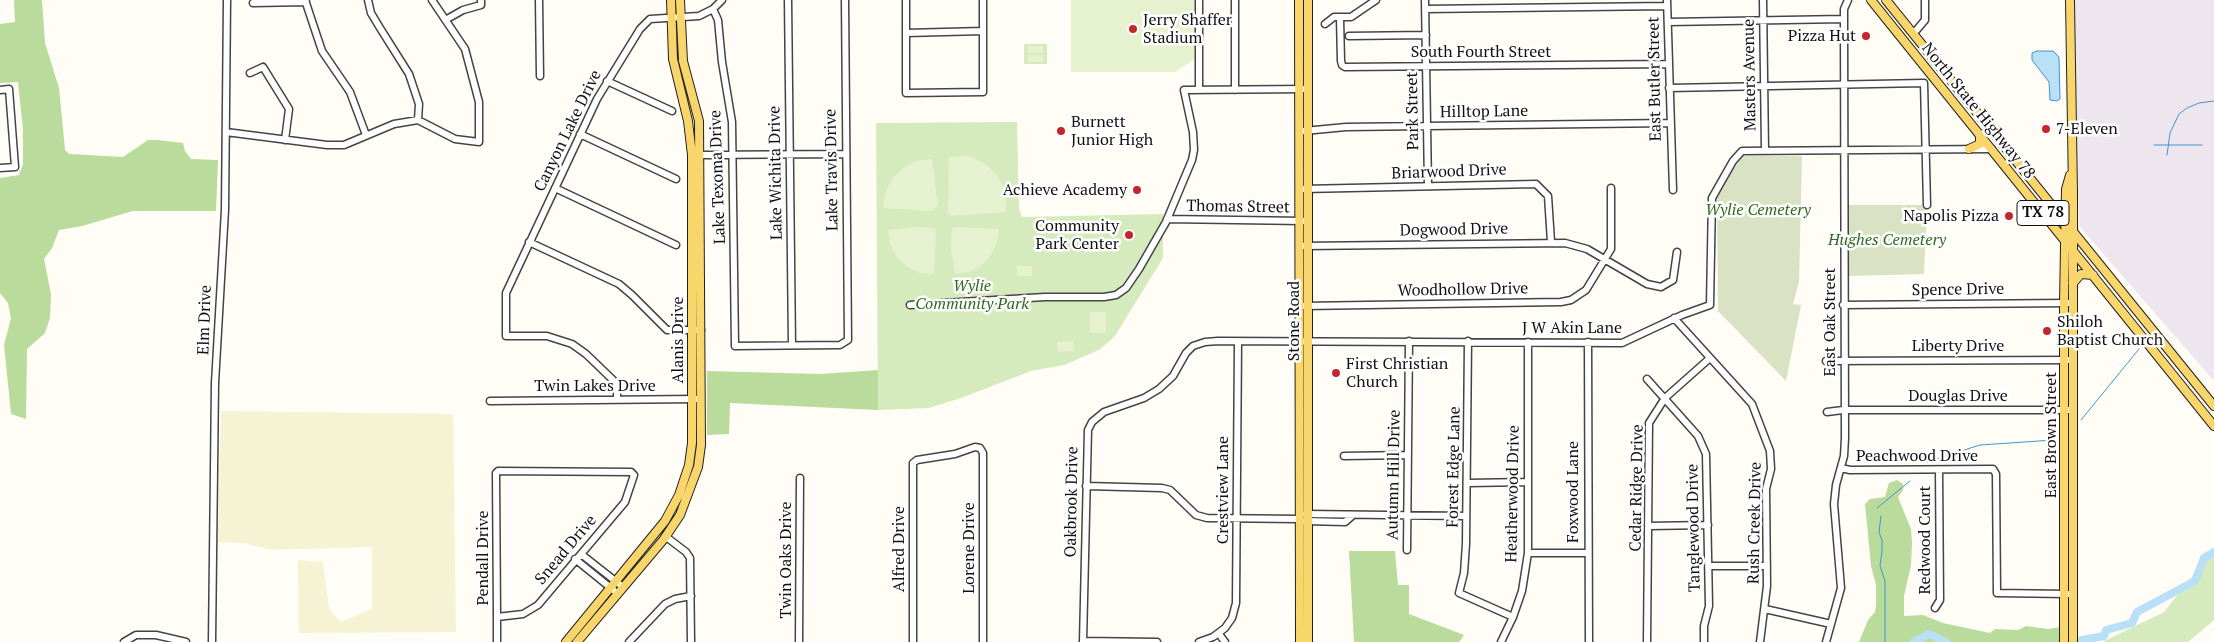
<!DOCTYPE html>
<html>
<head>
<meta charset="utf-8">
<style>
	body { margin:0 }
	canvas { display:block; background:#fffdf5 }
</style>
</head>
<body>
<canvas width="2214" height="642"></canvas>
<script>
const ctx = document.querySelector('canvas').getContext('2d');
ctx.lineJoin = 'round';
function fillPath(path, color) {
  ctx.fillStyle = color;
  ctx.fill(path, 'evenodd');
}
function shape(rows) {
  const path = new Path2D();
  for (const r of rows) {
    path.moveTo(r[0], r[1]);
    for (let i = 2; i < r.length; i += 2) path.lineTo(r[i], r[i + 1]);
  }
  return path;
}
function trace(path, color, width, dash) {
  ctx.strokeStyle = color;
  ctx.lineWidth = width;
  ctx.lineCap = dash ? 'butt' : 'round';
  ctx.setLineDash(dash || []);
  ctx.stroke(path);
}
function write(font, color, halo, rows, align = 'center') {
  ctx.font = font + ' "PT Serif",serif';
  ctx.lineWidth = 5;
  ctx.setLineDash([]);
  ctx.textBaseline = 'middle';
  ctx.strokeStyle = halo;
  ctx.fillStyle = color;
  for (const [text, x, y, turn = 0] of rows) {
    ctx.save();
    ctx.translate(x, y);
    ctx.rotate((+turn || 0) * Math.PI / 180);
    ctx.textAlign = isNaN(turn) ? turn : align;
    if (halo) ctx.strokeText(text, 0, 0);
    ctx.fillText(text, 0, 0);
    ctx.restore();
  }
}
const industrial = shape([
	[2074,0,2214,0,2214,381,2079,226]
]);
const farmland = shape([
	[221,411,453,414,456,632,299,633,298,560,323,562,329,608,340,622,372,609,372,547,271,550,244,543,218,542]
]);
const green = shape([
	[1024,44,1047,44,1047,64,1024,64],
	[1017,122,1019,209,1022,217,1163,214,1163,258,1115,336,1099,350,1064,365,1031,371,961,398,929,408,878,410,876,123],
	[2214,556,2214,620,2188,642,2102,642,2164,612,2203,563]
]);
const forest = shape([
	[14,0,42,0,45,43,59,88,65,150,69,154,123,157,148,140,157,140,183,143,185,151,191,159,218,160,216,211,133,211,82,226,59,230,52,248,44,259,51,294,50,318,45,333,27,349,26,419,11,414,4,345,11,318,8,303,0,293,0,178,19,175,23,164,23,130,18,82,0,83,0,24,15,22],
	[878,370,878,410,730,403,729,434,707,435,707,371,820,374],
	[1897,480,1903,484,1903,490,1898,497,1911,529,1912,542,1911,565,1904,596,1904,616,1923,615,1943,623,1990,633,1995,629,2018,630,2026,626,2048,629,2060,627,2060,642,1859,642,1868,620,1875,612,1876,605,1876,585,1871,566,1865,504,1870,499,1885,497,1889,483],
	[1349,551,1395,551,1398,585,1409,585,1409,614,1464,635,1459,642,1354,642]
]);
const cemetery = shape([
	[1742,156,1802,156,1799,282,1793,304,1801,305,1786,381,1718,311,1717,195],
	[1847,205,1924,205,1927,208,1924,274,1848,276]
]);
const pitch = shape([
	[1071,0,1196,0,1196,58,1175,72,1071,72],
	[1028,46,1043,46,1043,53,1028,53],
	[1028,55,1043,55,1043,62,1028,62],
	[969,156,984,163,997,175,1005,190,1006,212,950,216,948,213,949,157],
	[932,159,938,206,932,211,883,208,885,193,892,179,903,168,916,161],
	[914,227,934,228,936,231,934,274,920,273,907,267,897,257,890,244,888,230],
	[954,227,999,229,997,243,991,255,981,266,969,272,955,274,951,248,952,229],
	[1017,266,1032,266,1032,276,1017,276],
	[1090,312,1106,312,1106,333,1090,333],
	[1073,341,1074,351,1058,352,1057,342]
]);
const water = shape([
	[2037,51,2053,51,2059,57,2060,99,2057,101,2050,100,2049,82,2032,60,2032,53,2037,51]
]);
const stream = shape([
	[2154,145,2202,145],
	[2167,155,2170,133,2179,114,2187,108,2199,103,2214,101],
	[2081,420,2139,349],
	[1927,462,1980,445,2054,440],
	[1877,508,1910,481],
	[1881,516,1879,532,1882,540,1882,551,1880,566,1885,581,1885,642]
]);
const river = shape([
	[2077,641,2104,636,2106,630,2132,623,2137,612,2195,581,2204,558,2214,552],
	[1914,642,1929,634,1946,642]
]);
const minor = shape([
	[305,0,322,51,350,92,366,135],
	[368,0,371,13,380,28,409,74,419,104,418,120],
	[539,0,540,76],
	[788,0,792,345],
	[906,0,906,93,983,92,983,0],
	[1425,0,1428,186],
	[1667,0,1673,190],
	[1763,0,1765,150],
	[253,3,306,2],
	[713,9,718,20,722,62,732,122,735,346,840,345,848,340,845,0],
	[1425,9,1667,6],
	[1340,18,1341,61,1342,65,1345,67,1669,64],
	[447,19,463,10,481,5,481,0],
	[1668,22,1844,19],
	[1325,24,1334,17,1351,17,1376,0],
	[906,33,983,31],
	[1914,33,1925,20,1925,0],
	[1349,36,1426,35],
	[250,73,263,67,289,109,285,140],
	[607,81,672,111],
	[1669,88,1924,83,1927,205],
	[0,90,9,89,15,167,0,168],
	[1199,90,1199,0],
	[1235,90,1235,0],
	[1304,131,1346,127,1670,123],
	[226,132,327,145,344,145,394,124,418,120,455,139,479,142,479,102,465,49,432,0],
	[580,134,676,179],
	[695,155,846,154],
	[555,188,676,245],
	[1303,189,1536,184,1548,196,1551,242],
	[1167,219,1304,221],
	[529,242,619,284,632,295,667,330,701,330],
	[1303,246,1565,243,1587,249,1647,284,1661,287,1673,280,1677,252],
	[910,305,1045,297,1104,297,1116,295,1126,288,1139,269,1166,222,1192,160,1194,150,1193,132,1184,90,1308,89],
	[1843,305,2069,303],
	[1303,306,1561,302,1571,300,1586,290,1611,249,1611,188],
	[1674,318,1752,404,1770,451,1771,469,1766,489,1767,586,1760,642],
	[1468,341,1466,544,1464,573,1459,593,1513,617],
	[1588,342,1589,642],
	[1826,361,2073,360],
	[1647,379,1698,436,1706,454,1709,606,1704,626,1704,642],
	[617,400,617,387,613,380,586,354,572,344,547,336,506,336,506,293,597,99,640,29,650,19,699,16,713,9,722,0],
	[490,401,697,399],
	[1827,412,1843,410,2073,410],
	[1344,456,1408,455],
	[1841,468,1850,470,1993,469,1996,474,1997,593,2068,594],
	[1468,483,1527,482],
	[1086,486,1162,488,1170,490,1196,515,1207,518,1300,519],
	[1306,514,1466,516],
	[1305,521,1345,522,1352,516],
	[1649,526,1708,525],
	[665,536,686,552,690,558,691,642],
	[1407,550,1409,341],
	[1528,553,1587,553],
	[581,554,623,587],
	[575,559,617,593],
	[1709,566,1767,566],
	[1935,608,1940,600,1939,470],
	[1765,609,1831,624],
	[497,617,523,614,538,605,625,502,634,475,631,472,498,471,496,473,497,617,497,642],
	[1219,634,1225,642],
	[1083,641,1157,642],
	[124,642,136,635,156,635,186,642],
	[212,642,215,383,225,210,227,0],
	[629,642,665,604,675,599,691,596],
	[799,642,800,478],
	[913,642,913,463,917,460,955,454,975,447,980,448,983,453,983,642],
	[1083,642,1088,430,1092,422,1104,412,1144,398,1159,389,1173,376,1186,353,1193,346,1205,342,1218,341,1622,343,1682,315,1710,305,1712,198,1733,161,1742,151,1992,149],
	[1199,642,1213,637,1225,628,1232,618,1236,603,1238,342],
	[1501,642,1513,617,1522,591,1528,553,1528,342],
	[1647,642,1649,423,1665,398,1710,358],
	[1826,642,1841,588,1834,504,1836,485,1844,456,1845,438,1844,19,1844,9,1848,0]
]);
const major = shape([
	[1299,0,1300,642],
	[1871,0,2214,426],
	[1886,0,2214,406],
	[2070,0,2073,193,2073,642],
	[1969,149,1980,144,1980,134],
	[2073,283,2081,274,2093,275],
	[566,642,665,521,679,495,689,465,692,443,692,155,688,121,673,59,671,0],
	[577,642,664,539,680,515,698,467,701,445,699,121,683,61,680,0],
	[1308,642,1308,0],
	[2064,642,2064,303,2066,189,2070,175]
]);
const markers = [
	[1133,29,5,"#c4262e"],
	[1866,36,5,"#c4262e"],
	[2046,129,5,"#c4262e"],
	[1061,131,5,"#c4262e"],
	[1137,190,5,"#c4262e"],
	[2009,216,5,"#c4262e"],
	[1129,235,5,"#c4262e"],
	[2047,331,5,"#c4262e"],
	[1336,373,5,"#c4262e"]
];
const shields = [
	[2043,213,52]
];
const shieldNames = [
	["TX 78",2043,213]
];
const poiNames = [
	["Jerry Shaffer",1143,20],
	["Stadium",1143,38],
	["Pizza Hut",1856,36,"right"],
	["Burnett",1071,122],
	["Junior High",1071,140],
	["7-Eleven",2056,129],
	["Achieve Academy",1127,190,"right"],
	["Napolis Pizza",1999,216,"right"],
	["Community",1119,226,"right"],
	["Park Center",1119,244,"right"],
	["Shiloh",2057,322],
	["Baptist Church",2057,340],
	["First Christian",1346,364],
	["Church",1346,382]
];
const streetNames = [
	["South Fourth Street",1481,52],
	["Masters Avenue",1750,75,-91],
	["East Butler Street",1655,79,-91],
	["Park Street",1413,111,-91],
	["North State Highway 78",1978,111,51],
	["Hilltop Lane",1484,112,-1],
	["Canyon Lake Drive",568,131,-64],
	["Lake Travis Drive",832,170,-91],
	["Briarwood Drive",1449,172,-2],
	["Lake Wichita Drive",776,173,-91],
	["Lake Texoma Drive",718,177,-92],
	["Thomas Street",1238,207,1],
	["Dogwood Drive",1454,230,-1],
	["Woodhollow Drive",1463,290,-1],
	["Spence Drive",1958,290,-1],
	["Elm Drive",205,320,-88],
	["Stone Road",1294,321,-90],
	["East Oak Street",1830,322,-90],
	["J W Akin Lane",1572,328],
	["Alanis Drive",678,340,-90],
	["Liberty Drive",1958,346],
	["Twin Lakes Drive",595,386],
	["Douglas Drive",1958,396],
	["East Brown Street",2051,435,-90],
	["Peachwood Drive",1917,456],
	["Forest Edge Lane",1454,467,-89],
	["Autumn Hill Drive",1394,475,-89],
	["Cedar Ridge Drive",1637,488,-89],
	["Crestview Lane",1223,490,-90],
	["Foxwood Lane",1573,492,-90],
	["Heatherwood Drive",1513,494,-89],
	["Oakbrook Drive",1072,502,-89],
	["Rush Creek Drive",1755,523,-89],
	["Tanglewood Drive",1694,528,-91],
	["Redwood Court",1925,540,-90],
	["Lorene Drive",969,548,-90],
	["Alfred Drive",899,549,-90],
	["Snead Drive",566,550,-50],
	["Pendall Drive",483,558,-90],
	["Twin Oaks Drive",786,560,-90]
];
const parkNames = [
	["Wylie Cemetery",1758,210],
	["Hughes Cemetery",1887,240],
	["Wylie",972,286],
	["Community Park",972,304]
];
fillPath(industrial, '#eee6ef');
fillPath(farmland, '#f6f3d4');
fillPath(green, '#d5ebbd');
fillPath(forest, '#b9dc9c');
fillPath(cemetery, '#d9e3c4');
fillPath(pitch, '#e6f2cf');
fillPath(water, '#b9e0f7');
trace(water, '#3f96cf', 1);
trace(stream, '#3f96cf', 1);
trace(river, '#b9e0f7', 8);
trace(minor, '#444', 9);
trace(major, '#222', 10);
trace(minor, '#fff', 6);
trace(major, '#f9d66b', 8);
for (const [x, y, r, color] of markers) {
  const dot = new Path2D();
  dot.arc(x, y, r, 0, 2 * Math.PI);
  ctx.fillStyle = color;
  ctx.fill(dot);
  trace(dot, '#fff', 2);
}
for (const [x, y, w] of shields) {
  const box = new Path2D();
  box.roundRect(x - w / 2, y - 12.5, w, 25, 4);
  ctx.fillStyle = '#fff';
  ctx.fill(box);
  trace(box, '#111', 1);
}
write('bold 15px', '#111', null, shieldNames);
write('16px', '#111', '#fff', poiNames, 'left');
write('16px', '#111', '#fff', streetNames);
write('italic 16px', '#2f6b1f', '#fff', parkNames);
</script>
</body>
</html>
